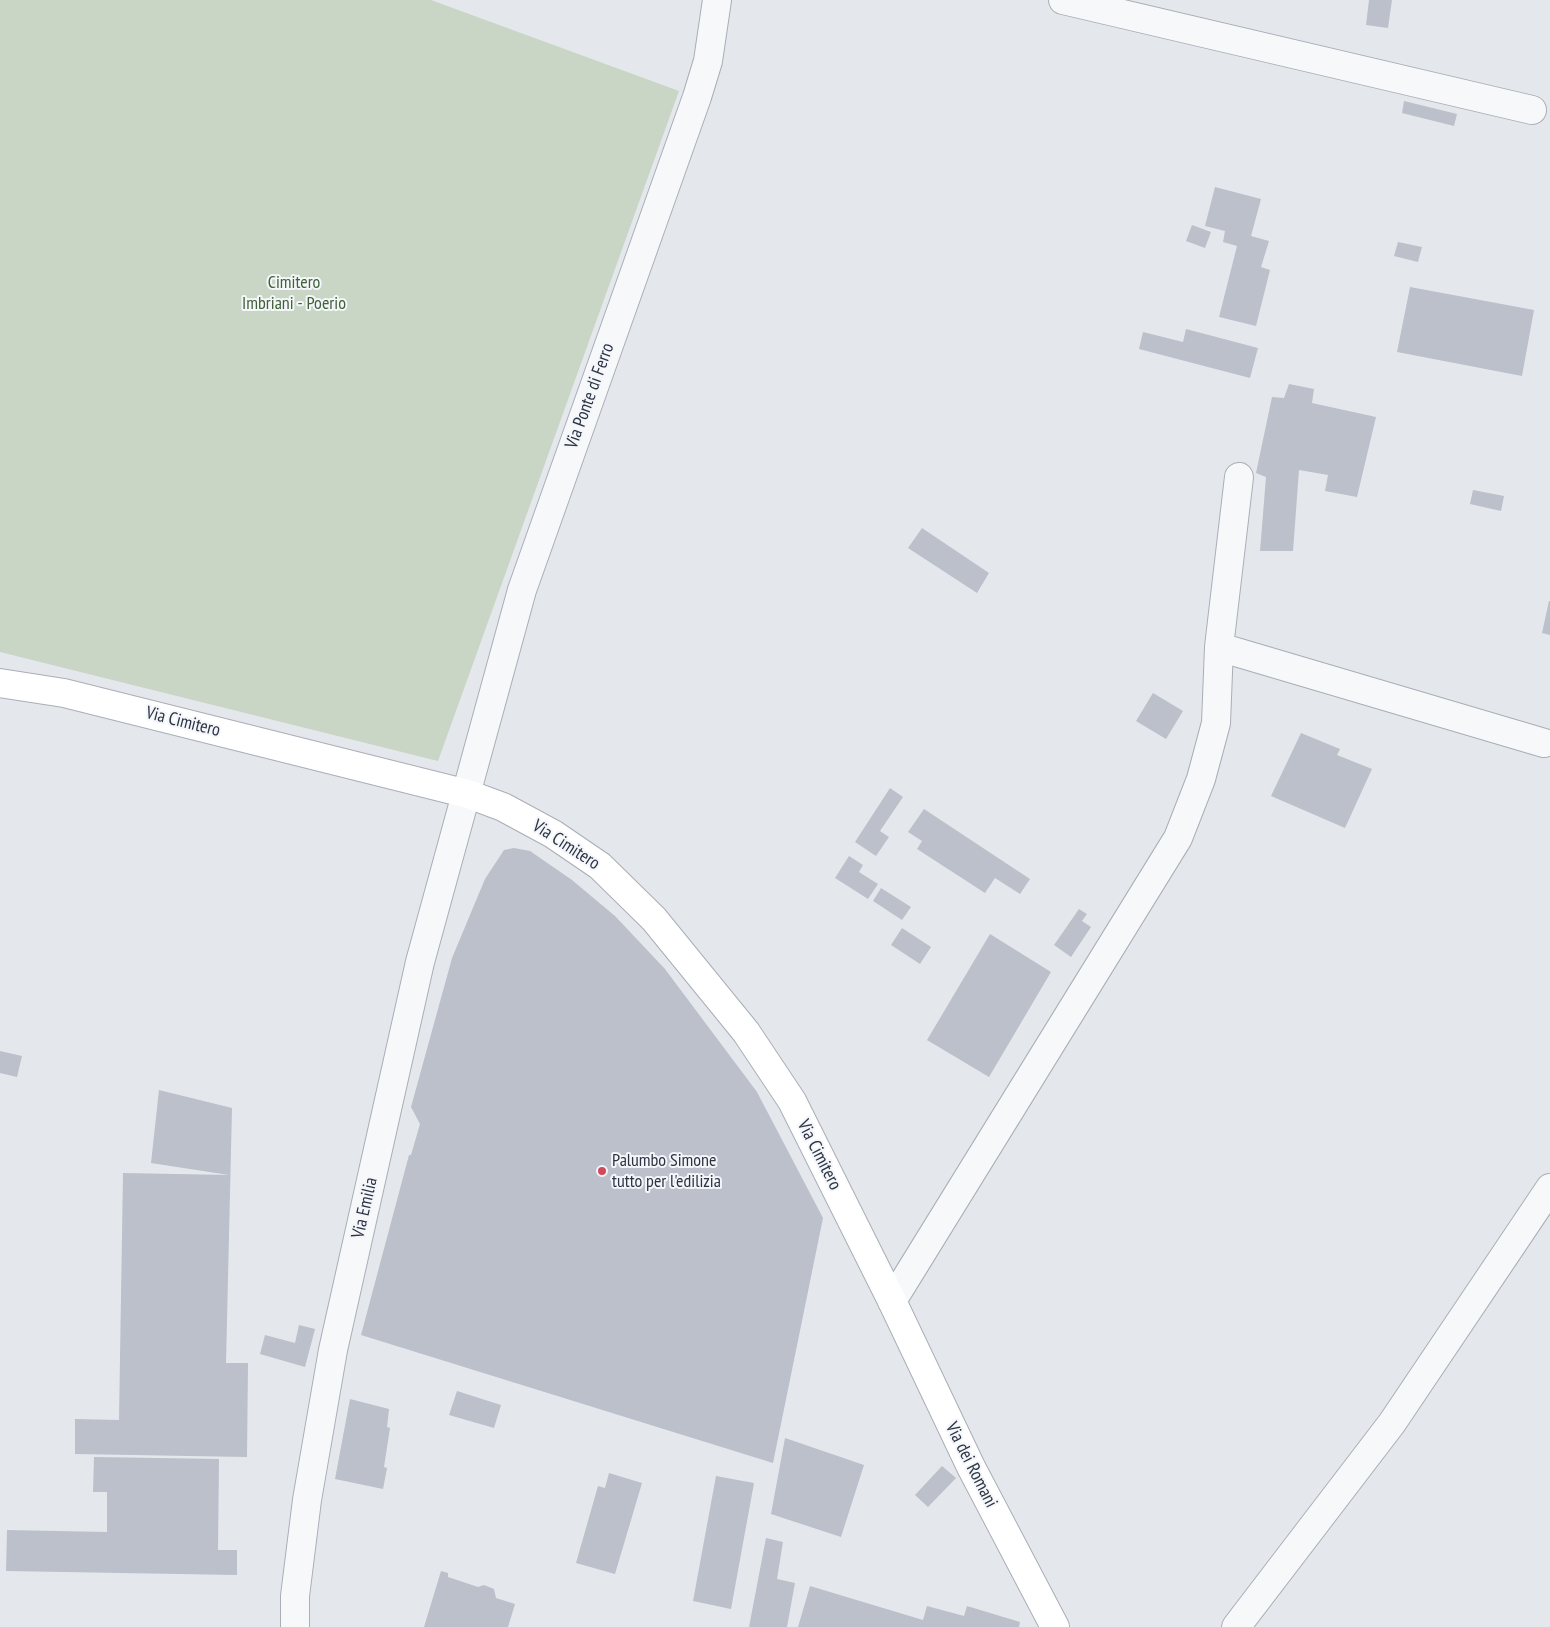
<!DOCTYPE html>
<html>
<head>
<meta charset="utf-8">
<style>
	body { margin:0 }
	canvas { display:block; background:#e4e7ec }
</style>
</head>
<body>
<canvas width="1550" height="1627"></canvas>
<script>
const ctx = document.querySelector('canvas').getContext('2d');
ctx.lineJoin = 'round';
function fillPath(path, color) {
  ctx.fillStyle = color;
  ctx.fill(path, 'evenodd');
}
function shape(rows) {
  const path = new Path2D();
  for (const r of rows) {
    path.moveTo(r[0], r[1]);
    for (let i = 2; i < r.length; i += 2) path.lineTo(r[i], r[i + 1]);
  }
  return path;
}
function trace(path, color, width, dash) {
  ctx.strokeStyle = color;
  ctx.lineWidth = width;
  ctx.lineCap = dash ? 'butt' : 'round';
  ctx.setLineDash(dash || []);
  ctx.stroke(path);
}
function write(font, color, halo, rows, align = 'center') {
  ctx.font = font + ' "PT Sans Narrow",sans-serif';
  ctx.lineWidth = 4;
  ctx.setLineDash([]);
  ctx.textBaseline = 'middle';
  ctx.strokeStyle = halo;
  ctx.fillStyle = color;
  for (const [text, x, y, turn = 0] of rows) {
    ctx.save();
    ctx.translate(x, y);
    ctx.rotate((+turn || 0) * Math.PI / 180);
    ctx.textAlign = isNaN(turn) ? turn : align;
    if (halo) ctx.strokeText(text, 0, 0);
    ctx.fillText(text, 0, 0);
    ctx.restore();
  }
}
const green = shape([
	[0,0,431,0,679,91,438,761,0,652]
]);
const building = shape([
	[1369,0,1392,0,1388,28,1366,25],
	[1404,101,1457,114,1454,126,1402,113],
	[1215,187,1261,199,1251,236,1269,241,1261,267,1270,270,1256,326,1219,317,1237,246,1223,242,1225,231,1205,226],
	[1192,225,1211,232,1205,248,1186,241],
	[1398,242,1422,247,1418,262,1394,256],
	[1410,287,1534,310,1522,376,1397,352],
	[1186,329,1258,348,1250,378,1139,349,1143,332,1183,342],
	[1289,384,1314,389,1312,403,1376,417,1357,497,1325,491,1328,475,1299,470,1293,551,1260,551,1266,477,1256,473,1272,397,1284,398],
	[1473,490,1504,496,1501,511,1470,504],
	[922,528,989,573,977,593,908,548],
	[1549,601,1550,601,1550,635,1542,633],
	[1153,693,1183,711,1166,739,1136,721],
	[1301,733,1340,749,1337,755,1372,769,1345,828,1271,796],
	[890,788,903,797,880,831,889,837,876,856,855,842],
	[924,809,1030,879,1020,894,995,878,985,893,917,849,922,841,908,832],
	[514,848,530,851,572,880,615,916,665,969,757,1092,823,1218,773,1463,361,1335,409,1155,411,1155,420,1124,411,1107,452,958,485,879,504,850],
	[849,856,863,865,859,872,878,884,868,899,835,878],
	[881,888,911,907,902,920,873,901],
	[1079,909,1087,914,1082,921,1091,927,1071,957,1054,945],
	[902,928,931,947,920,964,891,945],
	[990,934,1051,972,989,1077,927,1040],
	[0,1051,22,1056,17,1077,0,1073],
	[159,1090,232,1108,226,1363,248,1363,247,1457,75,1454,75,1419,119,1420,123,1173,229,1175,151,1163],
	[299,1325,315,1329,305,1367,260,1354,265,1335,295,1343],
	[457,1391,501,1405,494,1428,449,1415],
	[350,1399,389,1409,387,1427,390,1428,384,1467,387,1468,383,1489,335,1479],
	[785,1438,864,1465,841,1537,771,1514],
	[94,1457,219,1459,218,1550,237,1550,237,1575,6,1571,7,1530,107,1532,107,1492,93,1492],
	[942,1466,956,1478,928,1507,915,1495],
	[609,1473,642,1483,615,1574,576,1563,598,1486,605,1488],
	[716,1476,754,1483,731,1609,693,1601],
	[766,1538,783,1542,777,1579,795,1583,787,1627,749,1627],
	[441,1571,448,1573,448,1577,478,1587,484,1585,494,1589,496,1598,515,1604,508,1627,424,1627],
	[810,1586,923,1620,927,1606,964,1616,967,1606,1020,1622,1019,1627,798,1627]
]);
const street = shape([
	[1063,0,1532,110],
	[1219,647,1544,743],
	[892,1301,1178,838,1201,779,1216,723,1219,647,1239,477],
	[295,1627,295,1596,307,1500,333,1350,420,962,522,590,697,97,708,61,717,0],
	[1236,1627,1392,1423,1550,1188]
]);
const secondary = shape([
	[0,683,64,693,468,794,503,807,553,834,600,866,654,919,746,1032,792,1101,892,1301,971,1467,1055,1627]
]);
const markers = [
	[602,1171,5,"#d1495b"]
];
const parkNames = [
	["Cimitero",294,283],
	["Imbriani - Poerio",294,304]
];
const streetNames = [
	["Via Ponte di Ferro",590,396,-70],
	["Via Cimitero",183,722,14],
	["Via Cimitero",566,845,33],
	["Via Cimitero",819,1155,63],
	["Via Emilia",365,1208,-77],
	["Via dei Romani",971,1465,63]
];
const poiNames = [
	["Palumbo Simone",612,1161],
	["tutto per l'edilizia",612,1182]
];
fillPath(green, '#c9d6c5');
fillPath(building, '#bbc0ca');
trace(street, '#a9aeb7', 30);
trace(secondary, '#a9aeb7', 30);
trace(street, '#f7f8fa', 28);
trace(secondary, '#fff', 28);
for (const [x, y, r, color] of markers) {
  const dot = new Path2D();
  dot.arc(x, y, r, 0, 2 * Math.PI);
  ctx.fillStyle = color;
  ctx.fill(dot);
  trace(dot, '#f4f6f9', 2);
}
write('18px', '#3f6138', '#f4f6f9', parkNames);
write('18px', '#2b3445', '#f4f6f9', streetNames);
write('18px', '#2b3445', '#f4f6f9', poiNames, 'left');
</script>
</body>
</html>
